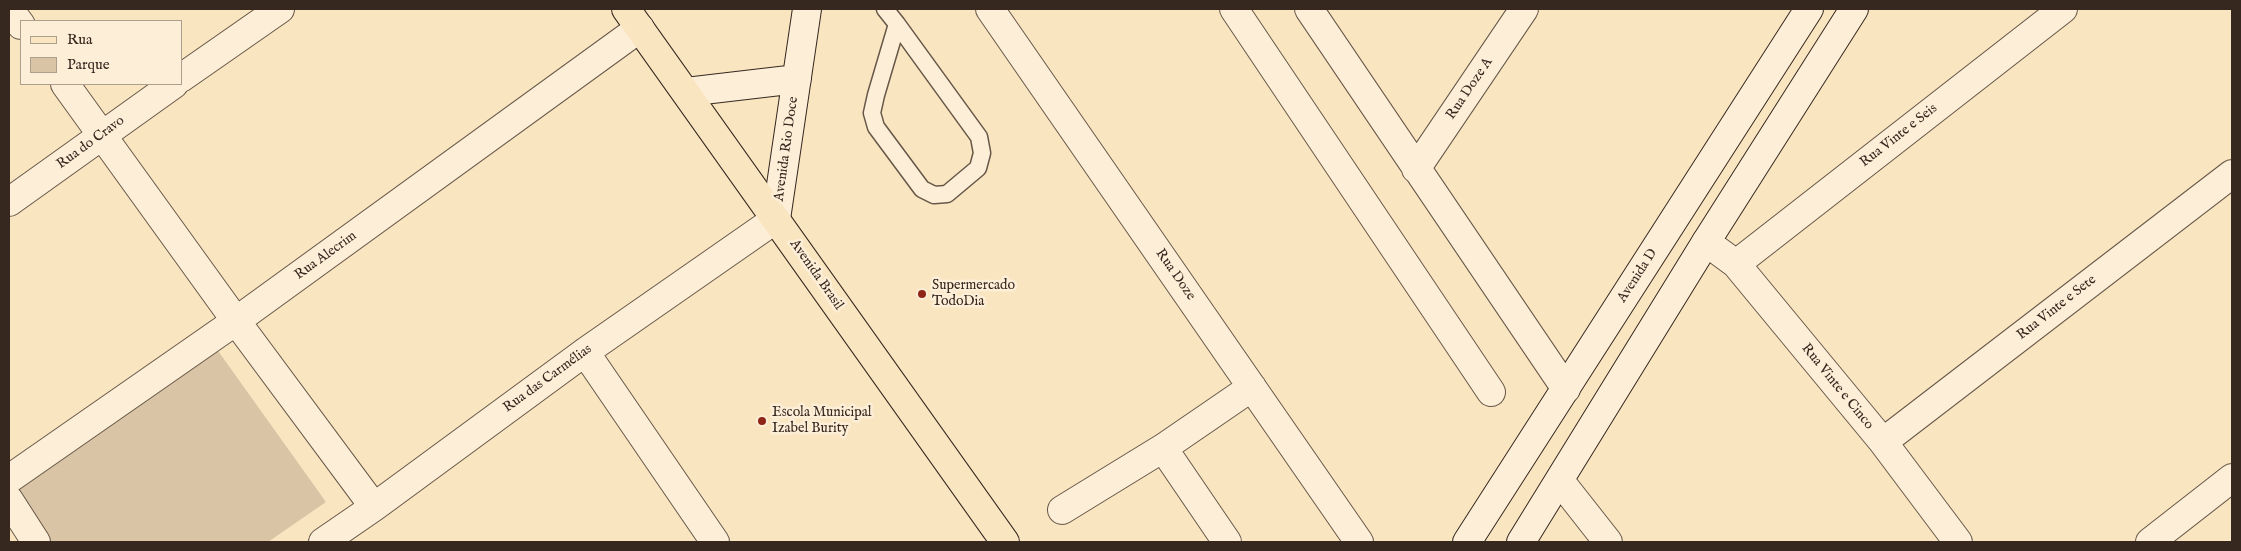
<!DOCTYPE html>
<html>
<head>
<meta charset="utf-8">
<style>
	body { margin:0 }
	#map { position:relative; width:2241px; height:551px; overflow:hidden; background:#fae5c1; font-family:"IM FELL English",serif }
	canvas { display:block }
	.frame { position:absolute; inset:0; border:10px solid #36281f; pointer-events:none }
	.legend { position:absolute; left:20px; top:20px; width:162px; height:65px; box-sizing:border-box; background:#fceed7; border:1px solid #ad9f8d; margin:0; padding:6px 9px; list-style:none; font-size:15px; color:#36281f }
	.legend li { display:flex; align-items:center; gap:10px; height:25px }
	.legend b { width:25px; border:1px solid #ad9f8d }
</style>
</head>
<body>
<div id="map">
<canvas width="2241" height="551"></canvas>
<div class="frame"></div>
<ul class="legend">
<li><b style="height:6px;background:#fae5c1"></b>Rua</li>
<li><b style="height:14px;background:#d9c5a5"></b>Parque</li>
</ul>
</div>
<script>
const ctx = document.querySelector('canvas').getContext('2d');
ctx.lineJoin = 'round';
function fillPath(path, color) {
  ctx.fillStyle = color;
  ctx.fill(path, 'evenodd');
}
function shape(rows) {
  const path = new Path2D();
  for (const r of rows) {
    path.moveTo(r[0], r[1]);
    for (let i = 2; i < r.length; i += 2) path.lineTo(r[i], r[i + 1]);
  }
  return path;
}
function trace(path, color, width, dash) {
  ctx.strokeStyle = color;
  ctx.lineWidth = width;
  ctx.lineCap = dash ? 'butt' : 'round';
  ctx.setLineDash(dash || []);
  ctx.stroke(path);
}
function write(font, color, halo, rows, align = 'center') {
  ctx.font = font + ' "IM FELL English",serif';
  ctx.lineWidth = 5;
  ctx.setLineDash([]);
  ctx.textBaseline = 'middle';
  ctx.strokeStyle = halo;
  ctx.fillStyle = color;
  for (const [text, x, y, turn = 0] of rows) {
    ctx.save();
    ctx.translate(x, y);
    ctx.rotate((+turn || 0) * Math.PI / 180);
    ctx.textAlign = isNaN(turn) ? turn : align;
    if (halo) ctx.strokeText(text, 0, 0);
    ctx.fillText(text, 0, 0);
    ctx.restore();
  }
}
const green = shape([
	[211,341,326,502,268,542,21,542,9,484]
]);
const lane = shape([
	[885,9,897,24,979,137,982,153,978,168,947,194,934,195,922,189,876,127,872,113,876,95,897,24]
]);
const street = shape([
	[9,9,21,25],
	[990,9,1359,542],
	[1234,9,1491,392],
	[1309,9,1566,389],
	[181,78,280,9],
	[65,84,236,321,374,507],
	[1416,169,1524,9],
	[9,202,174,84],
	[1706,242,1736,264,1883,442,1958,542],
	[1736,264,2063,9],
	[585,352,715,542],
	[1883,442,2232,174],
	[9,479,236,321,640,28],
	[1560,481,1608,542],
	[9,500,36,542],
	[1062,510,1163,448],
	[323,542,374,507,585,352,776,219],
	[1227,542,1163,448,1252,387],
	[2150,542,2232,478]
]);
const secondary = shape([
	[686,92,797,79],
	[776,219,807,9],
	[1467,542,1809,9],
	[1521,542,1706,242,1854,9]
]);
const primary = shape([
	[626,9,1005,542]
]);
const markers = [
	[922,294,5,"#8f2418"],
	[762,421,5,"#8f2418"]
];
const streetNames = [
	["Rua Doze A",1470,89,-56],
	["Rua Vinte e Seis",1899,136,-38],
	["Rua do Cravo",91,143,-36],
	["Avenida Rio Doce",787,149,-82],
	["Rua Alecrim",326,256,-36],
	["Avenida Brasil",816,275,55],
	["Rua Doze",1175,275,55],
	["Avenida D",1638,276,-57],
	["Rua Vinte e Sete",2057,308,-38],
	["Rua das Carmélias",548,379,-36],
	["Rua Vinte e Cinco",1837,387,51]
];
const poiNames = [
	["Supermercado",932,286],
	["TodoDia",932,302],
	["Escola Municipal",772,413],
	["Izabel Burity",772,429]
];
fillPath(green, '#d9c5a5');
trace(lane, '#675748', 19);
trace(street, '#675748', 30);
trace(secondary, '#36281f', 30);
trace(primary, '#36281f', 30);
trace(lane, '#fceed7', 16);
trace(street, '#fceed7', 28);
trace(secondary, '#fceed7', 28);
trace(primary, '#fae5c1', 28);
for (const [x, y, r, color] of markers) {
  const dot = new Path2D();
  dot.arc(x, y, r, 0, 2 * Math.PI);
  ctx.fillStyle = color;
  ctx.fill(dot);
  trace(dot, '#fceed7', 2);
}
write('14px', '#36281f', '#fceed7', streetNames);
write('14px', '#36281f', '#fceed7', poiNames, 'left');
</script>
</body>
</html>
